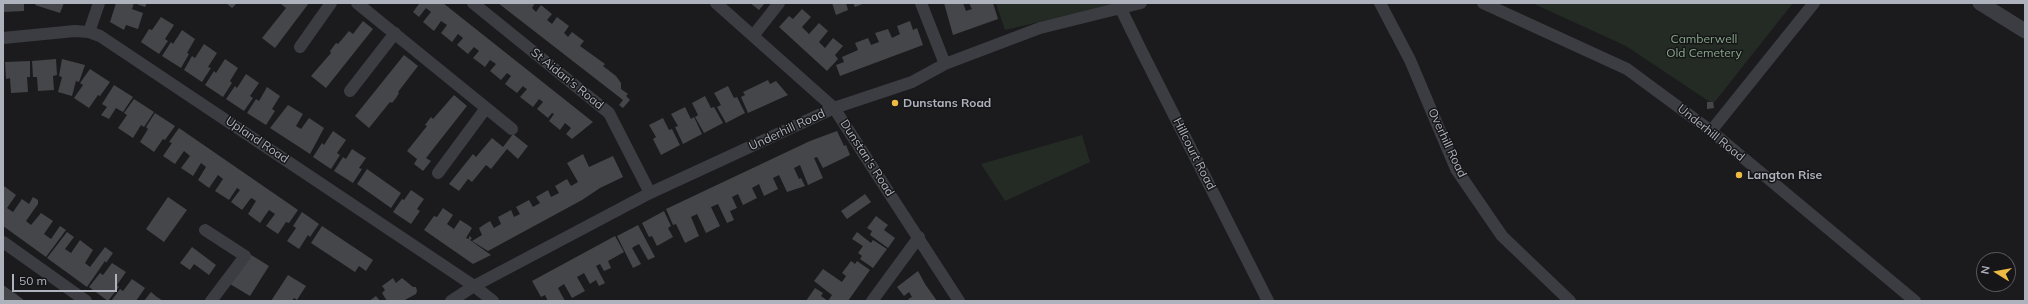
<!DOCTYPE html>
<html>
<head>
<meta charset="utf-8">
<style>
	body { margin:0 }
	#map { position:relative; width:2028px; height:304px; overflow:hidden; background:#1b1b1d; font-family:Mulish,sans-serif }
	canvas { display:block }
	.frame { position:absolute; inset:0; border:4px solid #aeb2bc; pointer-events:none }
	.north { position:absolute; left:1976px; top:252px; width:40px; height:40px; box-sizing:border-box; background:#161618; border:1px solid #53545a; border-radius:50%; rotate:281deg; font-size:11px; font-weight:700; line-height:16px; text-align:center; color:#aeb2bc }
	.north::after { content:''; display:block; margin:auto; width:14px; height:18px; background:#edba43; clip-path:polygon(50% 0,100% 100%,50% 72%,0 100%) }
	.scale { position:absolute; left:12px; top:274px; width:105px; height:18px; box-sizing:border-box; border:2px solid #aeb2bc; border-top:0; padding-left:5px; font-size:12px; line-height:14px; white-space:nowrap; color:#aeb2bc; -webkit-text-stroke:3px #161618; paint-order:stroke }
</style>
</head>
<body>
<div id="map">
<canvas width="2028" height="304"></canvas>
<div class="frame"></div>
<div class="north">N</div>
<div class="scale">50 m</div>
</div>
<script>
const ctx = document.querySelector('canvas').getContext('2d');
ctx.lineJoin = 'round';
function fillPath(path, color) {
  ctx.fillStyle = color;
  ctx.fill(path, 'evenodd');
}
function shape(rows) {
  const path = new Path2D();
  for (const r of rows) {
    path.moveTo(r[0], r[1]);
    for (let i = 2; i < r.length; i += 2) path.lineTo(r[i], r[i + 1]);
  }
  return path;
}
function trace(path, color, width, dash) {
  ctx.strokeStyle = color;
  ctx.lineWidth = width;
  ctx.lineCap = dash ? 'butt' : 'round';
  ctx.setLineDash(dash || []);
  ctx.stroke(path);
}
function write(font, color, halo, rows, align = 'center') {
  ctx.font = font + ' Mulish,sans-serif';
  ctx.lineWidth = 3;
  ctx.setLineDash([]);
  ctx.textBaseline = 'middle';
  ctx.strokeStyle = halo;
  ctx.fillStyle = color;
  for (const [text, x, y, turn = 0] of rows) {
    ctx.save();
    ctx.translate(x, y);
    ctx.rotate((+turn || 0) * Math.PI / 180);
    ctx.textAlign = isNaN(turn) ? turn : align;
    if (halo) ctx.strokeText(text, 0, 0);
    ctx.fillText(text, 0, 0);
    ctx.restore();
  }
}
const green = shape([
	[996,3,1119,3,1005,30],
	[1532,3,1793,3,1713,104,1626,46],
	[1082,135,1090,162,1005,201,981,164]
]);
const building = shape([
	[3,3,24,3,24,11,3,12],
	[36,3,64,3,60,13,35,5],
	[116,3,134,3,132,9,143,13,138,29,126,25,124,30,110,22],
	[134,3,147,3,145,7],
	[226,3,237,3,232,8],
	[282,3,309,3,275,48,262,38,286,8,281,4],
	[417,3,443,3,593,122,572,139,566,134,571,128,565,123,560,130,549,121,554,114,552,113,548,118,537,109,543,102,539,99,533,107,520,97,527,89,525,88,523,86,517,93,505,84,511,76,507,73,501,80,490,71,496,64,490,60,485,67,473,58,479,51,474,47,468,54,457,45,463,38,458,34,452,42,441,33,447,25,441,21,434,31,423,22,431,12,426,8,419,17,413,12,419,4],
	[498,3,535,3,532,8,536,12,541,5,552,14,547,20,552,24,557,17,569,26,564,33,568,37,572,32,584,41,580,46,605,64,603,66,616,76,621,83,621,89,628,94,626,96,630,100,623,108,619,105,623,100],
	[750,3,765,3,759,10],
	[832,3,846,3,848,10,836,15],
	[853,3,865,3,855,7],
	[944,3,963,3,966,11,972,9,969,3,993,3,998,19,953,35],
	[802,9,811,17,802,27,809,34,819,23,828,31,819,42,825,48,833,38,843,46,835,55,838,59,827,71,779,27,789,16,793,19],
	[161,17,174,25,165,39,168,41,159,54,141,42,149,29,152,30],
	[363,21,373,29,326,88,311,76,331,53,330,51,336,43,338,44,349,31,353,34],
	[910,21,913,30,917,28,923,45,840,76,836,65,844,62,842,57,858,50,855,43,868,38,871,45,879,42,875,33,888,29,892,38,900,34,897,26],
	[182,30,195,39,187,53,189,54,181,68,162,56,171,42,173,44],
	[204,44,217,53,208,67,211,68,202,82,184,70,192,56,195,58],
	[404,55,418,66,398,92,399,93,396,98,392,103,390,102,369,128,355,116],
	[56,59,57,75,53,76,54,90,38,91,37,77,33,77,32,61],
	[62,59,85,65,79,82,76,81,72,96,58,92,62,77,59,76],
	[225,59,238,68,230,81,232,83,223,97,205,85,214,71,216,73],
	[30,61,30,77,27,77,28,92,11,93,10,78,6,79,5,62],
	[90,69,110,82,100,96,98,95,89,108,74,98,83,85,80,83],
	[246,74,259,83,250,96,253,98,244,111,226,99,235,86,237,88],
	[768,80,770,84,776,81,788,95,748,113,741,97,745,95,743,92],
	[114,85,133,97,123,112,116,108,109,119,101,115,107,107,102,104],
	[728,86,734,98,737,97,745,113,726,123,717,107,721,105,714,93],
	[267,87,280,96,272,109,275,111,266,125,247,113,256,99,259,101],
	[454,95,467,106,426,158,431,161,423,171,414,164,417,159,407,151,427,126,425,125,431,117,433,119],
	[705,96,711,108,714,107,723,123,704,133,695,117,698,115,692,103],
	[134,99,154,112,144,127,141,125,133,138,118,128,127,115,124,113],
	[1707,102,1713,102,1714,108,1707,109],
	[288,105,303,114,296,126,301,129,309,118,324,128,310,154,270,128],
	[685,107,691,119,694,117,702,134,683,144,675,127,678,126,671,114],
	[155,113,175,126,165,140,163,139,154,152,140,142,148,129,146,127],
	[663,118,669,130,672,129,680,145,661,155,653,139,656,137,649,125],
	[179,128,298,210,289,223,286,222,278,234,266,226,275,214,269,210,260,223,248,214,256,201,253,199,251,198,242,210,231,202,240,190,237,188,229,200,215,191,223,179,218,175,209,188,198,180,206,167,201,163,193,176,181,168,190,156,184,151,175,164,163,156,172,143,169,142],
	[333,131,346,140,337,153,340,155,331,169,313,157,322,143,324,145],
	[837,131,844,146,846,145,850,155,823,168,817,157,814,158,823,178,808,185,800,165,794,168,799,179,801,178,805,186,787,192,779,175,773,178,778,189,764,196,759,184,752,188,757,198,743,205,738,194,732,197,737,208,730,211,734,220,727,223,718,204,711,207,720,226,706,233,697,214,691,217,699,236,685,243,676,224,673,225,666,209,810,141],
	[513,134,528,146,518,159,507,149,491,169,486,165,472,182,468,179,459,191,449,184,473,154,476,157,492,138,503,147],
	[352,149,366,158,359,168,362,169,353,183,334,171,343,157,346,159],
	[583,154,589,167,613,156,623,177,600,188,582,200,488,251,472,241,482,235,479,228,485,224,490,221,494,228,501,224,498,217,511,210,514,217,520,214,516,207,529,200,533,207,540,203,536,197,548,190,551,197,559,193,555,186,567,179,571,186,578,182,567,163],
	[367,169,401,193,391,208,357,184],
	[4,186,16,195,7,208,13,212,22,199,29,204,33,197,38,200,38,204,26,221,31,225,41,213,53,221,44,234,51,239,60,226,66,230,46,257,3,226],
	[411,190,424,199,417,209,420,211,411,224,393,212,402,199,404,200],
	[865,194,871,202,847,219,841,211],
	[168,197,187,210,164,242,146,229],
	[443,208,453,215,447,224,454,229,460,220,468,225,472,228,466,238,469,239,469,236,472,238,470,240,491,255,473,264,424,230,434,216,437,217],
	[664,211,671,226,668,228,673,237,657,246,652,236,649,237,642,223],
	[302,212,319,224,310,237,308,235,299,249,287,241,296,228,293,226],
	[876,216,888,225,884,230,895,238,888,248,870,235,872,231,867,228],
	[638,225,655,257,648,260,639,244,635,246,632,248,641,264,633,268,617,236],
	[322,226,373,260,366,271,359,266,355,272,311,243],
	[67,232,74,237,65,249,71,253,80,240,93,250,85,263,90,267,105,247,113,253,106,263,105,261,87,287,47,258],
	[857,232,871,243,873,240,887,249,873,268,860,259,862,256,858,253,863,246,852,239],
	[615,236,624,252,608,261,611,268,604,271,600,264,596,266,605,283,599,286,596,280,590,284,584,273,577,277,585,291,572,298,564,284,558,288,565,301,548,301,545,295,541,297,532,281],
	[192,247,216,265,209,275,194,264,190,270,180,263],
	[248,253,269,266,250,296,230,284],
	[851,261,855,264,857,261,870,270,848,301,806,301,815,288,823,293,821,296,828,301,832,295,814,281,823,269,842,282,846,276,842,273],
	[112,263,126,272,117,285,119,287,108,301,89,287,100,273,103,275],
	[918,271,925,284,937,301,910,301,908,299,912,297,909,292,904,296,897,287],
	[288,275,306,286,297,300,294,298,292,301,271,301],
	[393,278,396,283,402,278,413,287,416,287,417,291,416,294,403,301,387,301,382,293,385,290,382,286],
	[132,279,145,288,136,301,111,301,120,289,123,291],
	[3,285,16,294,25,301,3,301],
	[151,292,157,297,163,301,144,301],
	[376,296,380,301,369,301]
]);
const minor = shape([
	[357,3,512,129],
	[473,3,609,113,650,193],
	[716,3,834,108,959,301],
	[921,3,945,64],
	[1380,3,1410,60,1456,169,1502,236,1570,301],
	[1483,3,1627,69,1711,131,1915,301],
	[1120,7,1141,50,1268,301],
	[89,32,99,3],
	[753,36,779,3],
	[3,38,75,31,89,32,100,36,474,286,493,301],
	[300,47,331,3],
	[350,91,395,33],
	[1711,131,1814,3],
	[438,173,486,108],
	[205,230,245,256,211,301],
	[3,242,86,301],
	[451,301,474,286,650,193,834,108,912,82,945,64,1040,28,1141,3],
	[872,301,919,237]
]);
const tertiary = shape([
	[1980,3,2025,31]
]);
const markers = [
	[895,103,4,"#edba43"],
	[1739,175,4,"#edba43"]
];
const parkNames = [
	["Camberwell",1704,39],
	["Old Cemetery",1704,53]
];
const streetNames = [
	["St Aidan's Road",567,79,39],
	["Underhill Road",787,130,-25],
	["Underhill Road",1711,133,39],
	["Upland Road",257,140,34],
	["Overhill Road",1447,143,65],
	["Hillcourt Road",1194,154,63],
	["Dunstan's Road",867,158,57]
];
const poiNames = [
	["Dunstans Road",903,103],
	["Langton Rise",1747,175]
];
fillPath(green, '#232b24');
fillPath(building, '#45464a');
trace(minor, '#3c3d42', 12);
trace(tertiary, '#3c3d42', 15);
for (const [x, y, r, color] of markers) {
  const dot = new Path2D();
  dot.arc(x, y, r, 0, 2 * Math.PI);
  ctx.fillStyle = color;
  ctx.fill(dot);
  trace(dot, '#161618', 1.5);
}
write('12px', '#86a689', '#161618', parkNames);
write('12px', '#aeb2bc', '#161618', streetNames);
write('bold 12px', '#aeb2bc', '#161618', poiNames, 'left');
</script>
</body>
</html>
